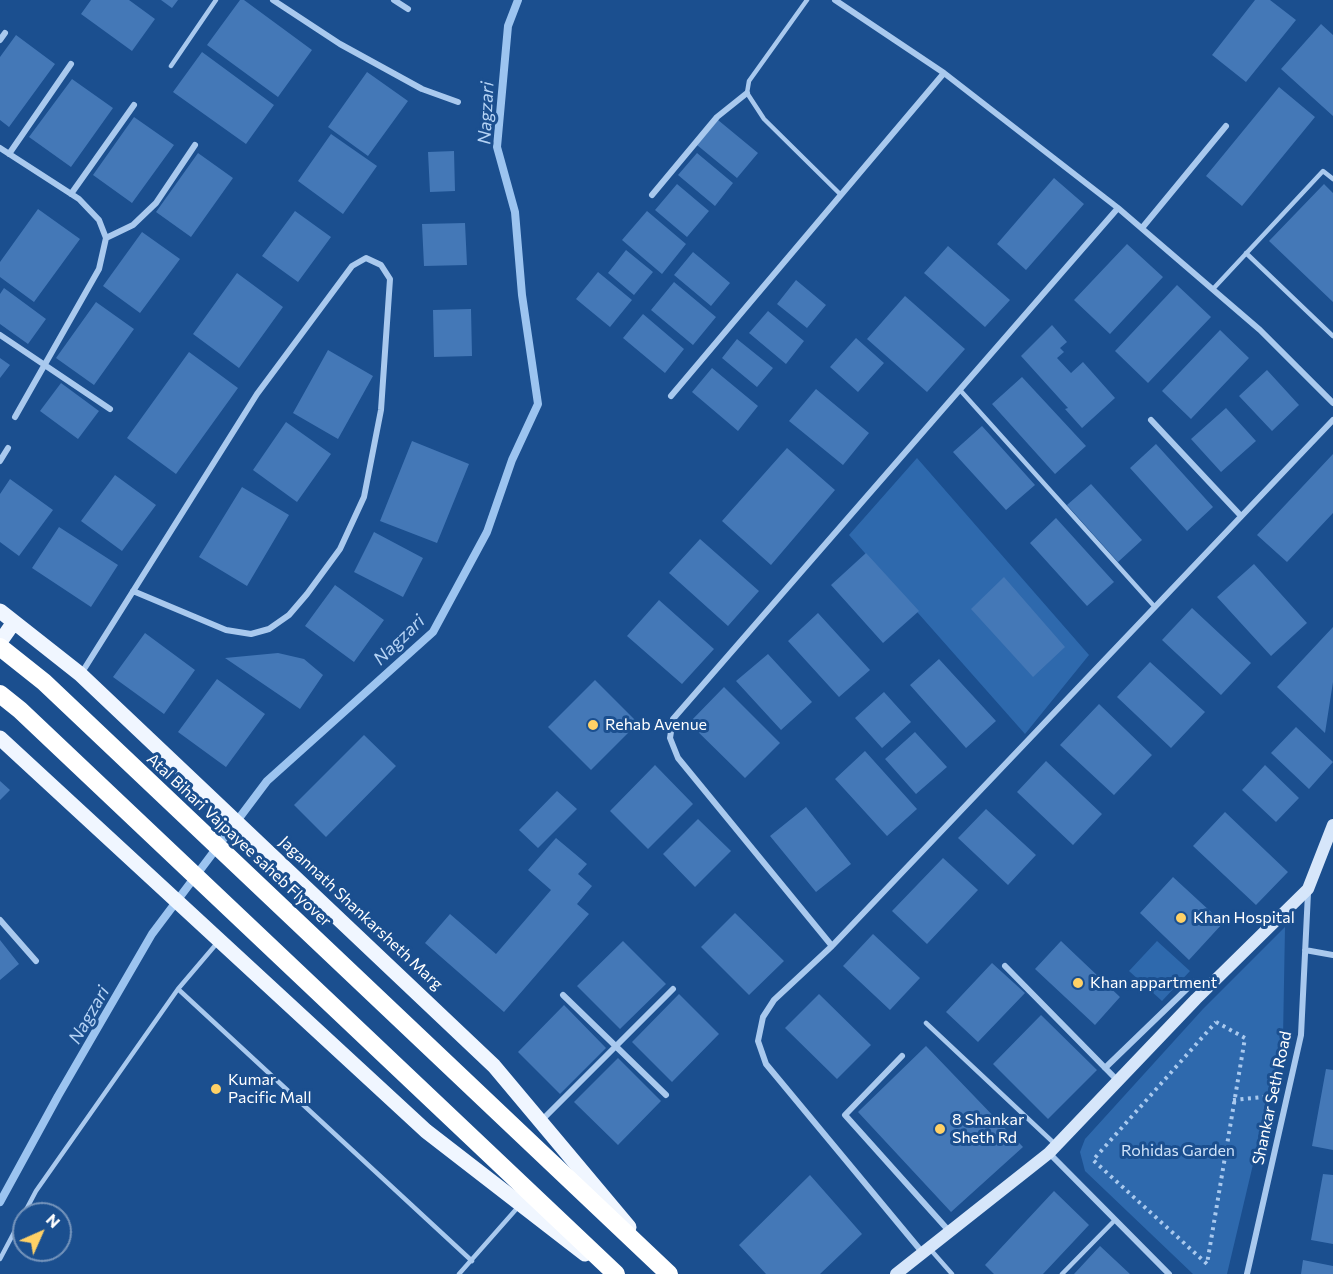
<!DOCTYPE html>
<html>
<head>
<meta charset="utf-8">
<style>
  body { margin:0 }
  #map { position:relative; width:1333px; height:1274px; overflow:hidden; background:#1b4f8f; font-family:Commissioner,sans-serif }
  canvas { display:block }
  .north { position:absolute; left:12px; top:1202px; width:60px; height:60px; box-sizing:border-box; background:#1b4f8f; border:2px solid #7695bc; border-radius:50%; rotate:45deg; font-size:16px; font-weight:700; line-height:24px; text-align:center; color:#fff }
  .north::after { content:''; display:block; margin:auto; width:21px; height:27px; background:#ffd166; clip-path:polygon(50% 0,100% 100%,50% 72%,0 100%) }
</style>
</head>
<body>
<div id="map">
<canvas width="1333" height="1274"></canvas>
<div class="north">N</div>
</div>
<script>
const c = document.querySelector('canvas').getContext('2d');
c.lineJoin = 'round';
function fill(path, color) { c.fillStyle = color; c.fill(path, 'evenodd'); }
const shape = rows => new Path2D(rows.map(r => 'M' + r).join(''));
function trace(path, color, width, dash) { c.strokeStyle = color; c.lineWidth = width; c.lineCap = dash ? 'butt' : 'round'; c.setLineDash(dash || []); c.stroke(path); }
function label(font, color, halo, rows, align = 'center') {
  c.font = font + ' Commissioner,sans-serif'; c.lineWidth = 6; c.setLineDash([]); c.textBaseline = 'middle'; c.strokeStyle = halo; c.fillStyle = color; for (const [text, x, y, turn = 0] of rows) {
    c.save(); c.translate(x, y); c.rotate((+turn || 0) * Math.PI / 180); c.textAlign = isNaN(turn) ? turn : align; if (halo) c.strokeText(text, 0, 0); c.fillText(text, 0, 0); c.restore();
  }
}
fill(shape([
  [917,458,1089,655,1025,734,849,535],
  [1285,927,1283,1038,1227,1274,1193,1274,1085,1171,1080,1152,1085,1139,1203,1009],
  [1157,941,1190,971,1162,1001,1129,971]
]), '#2e69ad');
trace(shape([
  [0,1202,58,1096,152,934,267,781,433,632,487,532,512,460,538,404,522,295,515,212,497,147,508,26,518,0]
]), '#9cc4f0', 8);
fill(shape([
  [91,0,129,0,155,19,132,51,81,14],
  [161,0,178,0,172,8],
  [240,0,244,0,312,50,278,97,207,45],
  [1255,0,1270,0,1296,20,1246,82,1212,55],
  [1321,24,1333,35,1333,116,1281,69],
  [16,35,55,64,9,127,0,120,0,57],
  [202,52,274,105,246,144,173,92],
  [367,72,408,101,368,156,328,127],
  [72,79,113,108,71,167,29,137],
  [1279,87,1315,117,1242,206,1206,176],
  [134,117,174,145,132,203,93,175],
  [718,120,758,153,737,178,697,145],
  [331,134,377,166,343,214,298,181],
  [454,151,455,191,430,192,428,152],
  [198,153,233,178,191,237,156,212],
  [697,153,733,183,715,206,678,175],
  [1054,178,1084,204,1026,270,997,244],
  [677,184,709,211,687,237,655,210],
  [1324,184,1333,193,1333,302,1269,241],
  [38,209,80,239,34,302,0,277,0,262],
  [295,211,331,237,298,282,262,256],
  [647,211,686,244,662,274,622,240],
  [465,223,467,265,424,266,422,224],
  [142,232,180,259,140,313,103,286],
  [1127,244,1163,277,1110,334,1074,300],
  [948,246,1010,300,985,327,924,273],
  [626,250,653,272,634,295,608,273],
  [693,252,730,283,711,306,674,275],
  [598,272,632,300,610,327,576,299],
  [237,273,283,307,239,368,193,334],
  [796,280,826,305,807,328,777,304],
  [674,282,716,317,693,345,651,310],
  [1177,285,1211,317,1148,383,1115,351],
  [4,288,46,319,28,344,0,324,0,294],
  [905,296,965,349,927,392,867,339],
  [96,302,134,329,94,385,56,358],
  [471,309,472,356,434,357,433,310],
  [768,311,804,341,786,364,749,333],
  [643,314,684,349,665,373,623,338],
  [1052,325,1067,342,1060,348,1064,352,1057,358,1071,373,1083,362,1115,398,1082,428,1065,409,1068,408,1021,356],
  [1220,330,1249,358,1191,419,1162,391],
  [856,338,884,363,858,392,830,367],
  [737,339,773,368,757,387,722,358],
  [328,350,373,376,338,439,293,413],
  [189,352,238,388,176,474,127,438],
  [0,358,10,365,0,378],
  [712,368,758,406,738,431,692,392],
  [1267,370,1299,405,1272,431,1239,396],
  [1022,377,1086,446,1055,474,992,404],
  [61,383,99,411,78,439,40,411],
  [816,389,869,433,843,465,789,421],
  [1226,408,1256,441,1221,472,1191,439],
  [286,422,331,454,297,502,253,470],
  [982,426,1035,485,1006,510,953,452],
  [412,441,469,464,437,543,380,521],
  [1156,444,1213,507,1187,531,1130,468],
  [787,448,835,490,771,565,722,521],
  [1333,454,1333,513,1287,562,1257,535],
  [115,475,156,505,122,551,81,521],
  [10,479,53,510,19,556,0,542,0,494],
  [1091,484,1142,540,1118,562,1067,505],
  [242,487,289,515,247,586,199,557],
  [1056,518,1114,582,1087,606,1030,543],
  [59,527,118,565,91,607,32,568],
  [374,532,423,558,403,597,354,572],
  [700,539,759,591,728,626,669,573],
  [866,553,919,611,883,643,831,585],
  [1254,564,1307,623,1271,656,1217,597],
  [1004,577,1065,647,1033,677,971,609],
  [335,585,384,620,354,662,305,626],
  [659,600,714,649,682,684,627,636],
  [1192,608,1251,663,1221,695,1162,640],
  [818,613,870,670,839,697,788,641],
  [1333,627,1333,682,1325,733,1277,687],
  [145,633,195,670,164,714,113,677],
  [278,653,304,659,323,675,300,709,225,658],
  [768,654,812,702,781,730,736,681],
  [939,659,996,721,966,748,910,685],
  [1150,662,1205,712,1171,748,1117,697],
  [217,679,265,714,226,767,178,732],
  [595,680,638,723,591,770,548,727],
  [724,687,780,743,745,778,689,723],
  [884,692,911,722,882,748,855,718],
  [1099,704,1152,755,1114,795,1060,745],
  [1296,727,1333,762,1309,789,1271,753],
  [915,732,947,767,916,794,885,759],
  [364,735,396,766,326,837,294,805],
  [865,751,917,809,887,836,835,779],
  [1046,761,1102,814,1073,845,1017,792],
  [655,765,693,804,648,849,610,811],
  [1265,765,1299,798,1276,822,1242,790],
  [0,781,10,790,0,800],
  [557,791,577,809,538,848,519,830],
  [806,807,851,864,816,892,770,836],
  [986,809,1036,855,1008,885,958,838],
  [1225,812,1288,872,1256,905,1193,846],
  [698,819,731,851,695,887,663,854],
  [556,838,587,864,578,874,592,886,577,904,589,914,504,1012,425,943,450,914,496,954,551,890,528,870],
  [943,858,978,890,927,944,892,911],
  [1173,877,1223,923,1189,960,1140,913],
  [735,913,784,961,749,995,701,947],
  [873,934,920,978,890,1010,843,966],
  [0,940,19,964,0,980],
  [623,941,666,984,620,1029,577,986],
  [1061,941,1120,997,1095,1025,1035,969],
  [992,963,1025,993,978,1042,946,1012],
  [679,994,719,1034,672,1082,632,1042],
  [819,994,871,1045,837,1079,785,1028],
  [564,1005,606,1048,560,1094,518,1052],
  [1041,1015,1097,1070,1048,1119,993,1064],
  [926,1046,1023,1147,951,1212,858,1112],
  [618,1058,661,1101,618,1145,574,1102],
  [1326,1069,1333,1070,1333,1150,1312,1146],
  [1323,1174,1333,1175,1333,1244,1311,1240],
  [810,1175,862,1234,820,1274,766,1274,739,1245],
  [1054,1191,1089,1225,1043,1274,994,1274,985,1265],
  [1100,1246,1130,1274,1074,1274],
  [1303,1260,1333,1266,1333,1274,1301,1274]
]), '#4478b7');
trace(shape([
  [1216,1022,1245,1038,1207,1264,1093,1160,1216,1022],
  [1233,1100,1272,1096]
]), '#a9c9ee', 4, [3, 4.5]);
trace(shape([
  [807,0,749,81,747,93,764,119,840,194],
  [171,66,216,0],
  [1246,253,1333,336],
  [1213,289,1323,171,1333,179],
  [960,390,1154,606],
  [178,989,472,1261],
  [926,1023,1056,1145],
  [930,1249,952,1274],
  [0,1259,36,1191,178,989,218,942],
  [459,1274,519,1206],
  [1062,1274,1115,1220]
]), '#a9c9ee', 4.5);
trace(shape([
  [273,0,340,44,422,89,458,102],
  [394,0,408,9],
  [835,0,944,73,1118,208,1260,330,1333,403],
  [0,40,5,33],
  [0,148,79,199,99,220,106,238,99,269,15,417],
  [9,154,71,64],
  [71,194,134,105],
  [652,195,717,117,747,93],
  [1142,228,1226,126],
  [106,238,133,225,156,203,195,145],
  [0,335,110,409],
  [671,396,944,73],
  [1151,420,1241,516],
  [0,461,8,448],
  [81,674,257,394,352,266,366,258,381,265,390,279,381,410,364,497,340,549,307,594,289,615,269,629,251,634,226,630,133,591],
  [0,920,36,961],
  [832,946,678,758,670,738,673,719,1118,208],
  [1305,950,1333,955],
  [1005,966,1118,1081],
  [563,995,666,1095],
  [902,1056,845,1115,949,1231],
  [1105,1068,1194,982],
  [541,1121,673,989],
  [1049,1153,1169,1274],
  [922,1252,766,1064,758,1041,763,1017,774,1000,832,946,1333,420],
  [1247,1274,1301,1035,1308,893]
]), '#a9c9ee', 6);
trace(shape([
  [896,1274,1049,1153,1196,999,1308,889,1333,825]
]), '#d6e6fa', 12);
trace(shape([
  [0,611,80,674,494,1066,629,1227],
  [0,642,14,622],
  [0,738,426,1131,585,1254]
]), '#f0f6ff', 15);
trace(shape([
  [0,647,44,682,669,1274],
  [0,694,20,710,616,1274]
]), '#fff', 18);
for (const [x, y, r, color] of [
  [593,725,6,"#ffd166"],
  [1181,918,6,"#ffd166"],
  [1078,983,6,"#ffd166"],
  [216,1089,6,"#ffd166"],
  [940,1129,6,"#ffd166"]
]) { const dot = new Path2D(); dot.arc(x, y, r, 0, 2 * Math.PI); c.fillStyle = color; c.fill(dot); trace(dot, '#1b4f8f', 2); }
label('16px', '#fff', '#1b4f8f', [
  ["Rehab Avenue",605,725],
  ["Khan Hospital",1193,918],
  ["Khan appartment",1090,983],
  ["Kumar",228,1080],
  ["Pacific Mall",228,1098],
  ["8 Shankar",952,1120],
  ["Sheth Rd",952,1138]
], 'left');
label('16px', '#fff', '#1b4f8f', [
  ["Atal Bihari Vajpayee saheb Flyover",239,840,43],
  ["Jagannath Shankarsheth Marg",361,913,43],
  ["Shankar Seth Road",1272,1098,-78]
]);
label('16px', '#cfe3fa', '#1b4f8f', [
  ["Rohidas Garden",1178,1151]
]);
label('italic 18px', '#b5d3f5', '#1b4f8f', [
  ["Nagzari",486,113,-87],
  ["Nagzari",399,640,-44],
  ["Nagzari",89,1015,-60]
]);
</script>
</body>
</html>
